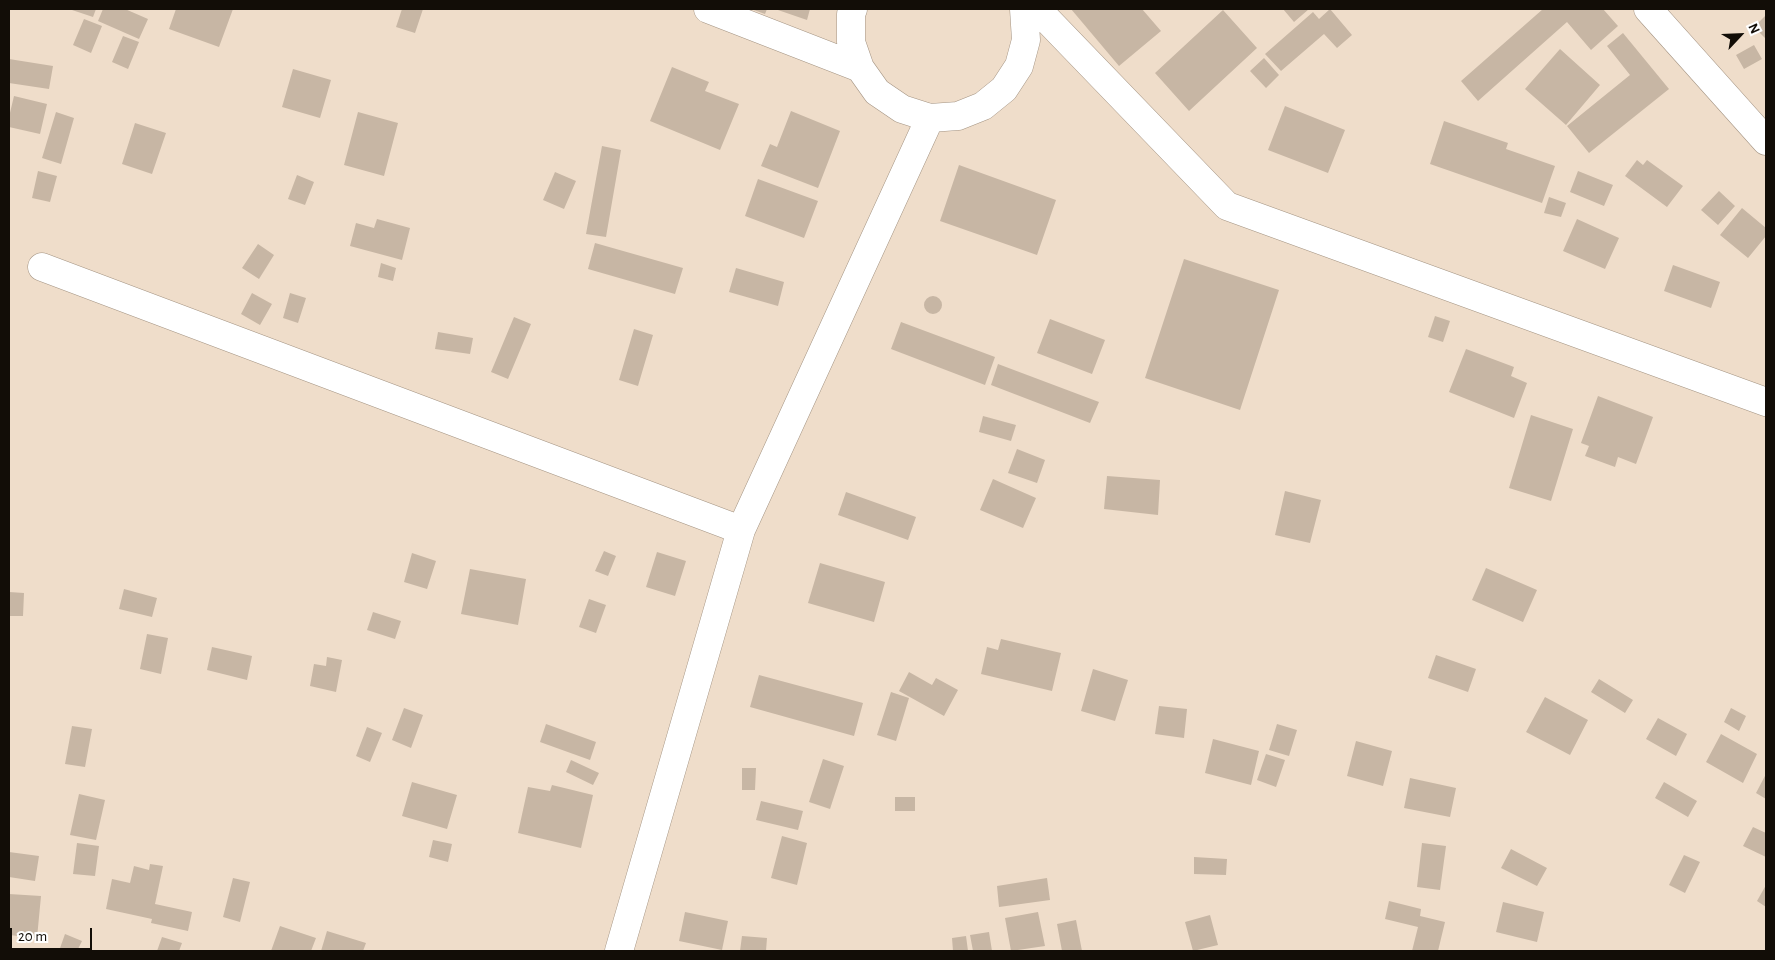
<!DOCTYPE html>
<html>
<head>
<meta charset="utf-8">
<style>
  body { margin:0 }
  #map { position:relative; width:1775px; height:960px; overflow:hidden; background:#efddca; font-family:"Alegreya Sans",sans-serif }
  canvas { display:block }
  .frame { position:absolute; inset:0; border:10px solid #120d07; pointer-events:none }
  .north { position:absolute; left:1715px; top:10px; width:50px; height:50px; -webkit-text-stroke:4px #fff; paint-order:stroke; rotate:65deg; font-size:14px; font-weight:700; line-height:20px; text-align:center; color:#120d07 }
  .north::after { content:''; display:block; margin:auto; width:18px; height:22px; background:#120d07; clip-path:polygon(50% 0,100% 100%,50% 72%,0 100%) }
  .scale { position:absolute; left:10px; top:928px; width:82px; height:22px; box-sizing:border-box; border:2px solid #120d07; border-top:0; padding-left:6px; font-size:15px; line-height:18px; white-space:nowrap; color:#120d07; -webkit-text-stroke:4px #fff; paint-order:stroke }
</style>
</head>
<body>
<div id="map">
<canvas width="1775" height="960"></canvas>
<div class="frame"></div>
<div class="north">N</div>
<div class="scale">20 m</div>
</div>
<script>
const c = document.querySelector('canvas').getContext('2d');
c.lineJoin = 'round';
function fill(path, color) { c.fillStyle = color; c.fill(path, 'evenodd'); }
const shape = rows => new Path2D(rows.map(r => 'M' + r).join(''));
function trace(path, color, width, dash) { c.strokeStyle = color; c.lineWidth = width; c.lineCap = dash ? 'butt' : 'round'; c.setLineDash(dash || []); c.stroke(path); }
fill(shape([
  [69,9,96,9,93,17],
  [103,9,125,9,148,19,139,39,98,21],
  [176,9,233,9,219,47,169,29],
  [402,9,423,9,415,33,396,27],
  [751,9,767,9,765,14],
  [775,9,810,9,807,20],
  [1071,9,1142,9,1161,31,1119,66],
  [1283,9,1309,9,1294,22],
  [1330,9,1352,35,1337,48,1324,34,1281,71,1265,54,1313,12,1319,19],
  [1543,9,1603,9,1618,26,1591,50,1567,22,1478,101,1461,81],
  [1223,10,1257,48,1189,111,1155,73],
  [1766,15,1766,39,1754,27],
  [84,19,102,26,91,53,73,45],
  [1623,33,1669,89,1589,153,1567,126,1630,75,1607,46],
  [123,36,139,42,128,69,112,62],
  [1754,45,1762,59,1744,69,1736,55],
  [1560,49,1600,85,1566,125,1525,89],
  [1264,58,1279,75,1266,88,1250,71],
  [9,59,53,66,49,89,9,83],
  [672,67,709,82,705,91,739,104,720,150,650,121],
  [293,69,331,80,320,118,282,107],
  [14,96,47,104,40,134,9,127,9,117],
  [1285,106,1345,130,1328,173,1268,150],
  [791,111,840,131,818,188,761,166,770,144,777,147],
  [56,112,74,118,61,164,42,158],
  [358,112,398,123,384,176,344,165],
  [1444,121,1508,143,1506,149,1555,166,1542,203,1430,164],
  [135,123,166,133,152,174,122,164],
  [602,146,621,150,606,237,586,234],
  [1637,160,1643,165,1647,160,1683,186,1667,207,1625,176],
  [959,165,1056,200,1037,255,940,221],
  [38,171,57,176,50,202,32,198],
  [1578,171,1613,185,1604,206,1570,192],
  [555,172,576,181,564,209,543,200],
  [297,175,314,182,305,205,288,199],
  [758,179,818,201,804,238,745,216],
  [1719,191,1735,206,1718,225,1701,210],
  [1549,197,1566,203,1561,217,1544,213],
  [1742,208,1766,228,1766,236,1748,258,1720,235],
  [377,219,410,228,402,260,350,246,356,223,374,228],
  [1577,219,1619,238,1605,269,1563,251],
  [595,243,683,268,675,294,588,269],
  [258,244,274,255,259,279,242,268],
  [1184,259,1279,290,1240,410,1145,378],
  [381,263,396,268,393,281,378,277],
  [1673,265,1720,282,1711,308,1664,291],
  [736,268,784,282,778,306,729,292],
  [252,293,272,304,260,325,241,314],
  [290,293,306,298,298,323,283,318],
  '924 305a9 9 0 1 1 18 0a9 9 0 1 1-18 0Z',
  [1435,316,1450,321,1443,342,1428,337],
  [514,317,531,324,508,379,491,372],
  [1050,319,1105,340,1092,374,1037,353],
  [901,322,995,357,985,385,891,349],
  [634,329,653,335,638,386,619,380],
  [438,332,473,338,470,354,435,349],
  [1466,349,1514,367,1511,376,1527,383,1514,418,1449,392],
  [998,364,1099,402,1090,423,991,385],
  [1598,396,1653,417,1636,464,1618,457,1615,467,1585,456,1589,446,1581,443],
  [1531,415,1573,429,1551,501,1509,488],
  [983,416,1016,425,1011,441,979,432],
  [1017,449,1045,460,1037,483,1008,473],
  [1107,476,1160,480,1158,515,1104,509],
  [993,479,1036,498,1023,528,980,510],
  [1285,491,1321,500,1310,543,1275,535],
  [846,492,916,517,908,540,838,515],
  [604,551,616,556,608,576,595,571],
  [657,552,686,561,675,596,646,587],
  [412,553,436,561,427,589,404,582],
  [820,563,885,582,874,622,808,603],
  [1486,568,1537,590,1523,622,1472,600],
  [470,569,526,579,518,625,461,614],
  [124,589,157,598,152,617,119,609],
  [9,592,24,593,23,616,9,616],
  [589,599,606,605,596,633,579,627],
  [373,612,401,621,395,639,367,630],
  [147,634,168,638,161,674,140,669],
  [1001,639,1061,653,1052,691,981,674,987,647,998,650],
  [212,647,252,656,247,680,207,670],
  [1436,655,1476,669,1468,692,1428,678],
  [327,657,342,660,336,692,310,686,314,664,326,666],
  [1093,669,1128,680,1115,721,1081,711],
  [909,672,932,685,936,678,958,690,944,716,899,691],
  [759,675,863,703,854,736,750,707],
  [1599,679,1633,700,1625,713,1591,692],
  [891,692,909,698,896,741,877,735],
  [1545,697,1588,720,1570,755,1526,732],
  [1159,706,1187,709,1184,738,1155,734],
  [404,708,423,715,411,748,392,740],
  [1731,708,1746,716,1739,731,1724,722],
  [1658,718,1687,734,1676,756,1646,739],
  [546,724,596,742,590,760,540,742],
  [1277,724,1297,730,1289,756,1269,750],
  [72,726,92,729,85,767,65,764],
  [367,727,382,733,370,762,356,756],
  [1721,734,1757,754,1743,783,1706,762],
  [1213,739,1259,751,1251,785,1205,773],
  [1356,741,1392,751,1383,786,1347,776],
  [1266,754,1285,760,1276,787,1257,780],
  [823,759,844,766,830,809,809,802],
  [571,760,599,773,593,785,566,772],
  [742,768,756,768,755,790,742,790],
  [1766,774,1766,799,1756,793],
  [1410,778,1456,788,1450,817,1404,808],
  [412,782,457,795,447,829,402,816],
  [1664,782,1697,801,1688,817,1655,798],
  [552,785,593,795,581,848,518,833,528,787,550,791],
  [79,794,105,800,96,840,70,835],
  [895,797,915,797,915,811,895,811],
  [761,801,803,811,798,830,756,820],
  [1753,827,1766,833,1766,857,1743,846],
  [782,836,807,843,797,885,771,878],
  [433,840,452,844,448,862,429,857],
  [77,843,99,846,95,876,73,874],
  [1422,843,1446,846,1440,890,1417,887],
  [1511,849,1547,868,1537,886,1501,868],
  [9,852,39,856,35,881,9,877],
  [1684,855,1700,862,1685,893,1669,885],
  [1194,857,1227,859,1226,875,1194,874],
  [150,864,163,866,155,904,192,912,188,931,151,923,152,919,106,909,112,879,130,883,134,866,149,870],
  [233,878,250,882,240,922,223,917],
  [1047,878,1050,900,999,907,997,886],
  [1766,885,1766,907,1757,901],
  [9,894,41,896,37,938,9,935],
  [1389,901,1421,909,1420,916,1445,922,1438,951,1412,951,1418,927,1385,919],
  [1503,902,1544,912,1537,942,1496,932],
  [685,912,728,921,722,950,679,941],
  [1038,912,1045,946,1011,951,1005,918],
  [1210,915,1218,945,1193,951,1185,922],
  [1076,920,1082,951,1062,951,1057,924],
  [280,926,316,938,311,951,271,951],
  [327,931,366,943,363,951,321,951],
  [989,932,992,951,973,951,970,935],
  [65,934,82,941,77,951,59,951],
  [742,936,767,938,766,951,740,951],
  [966,936,968,951,953,951,952,938],
  [162,937,182,943,179,951,157,951]
]), '#c7b6a4');
const minor = shape([
  [708,9,860,68],
  [853,9,851,14,851,42,860,68,877,92,902,109,930,118,958,116,983,106,1004,89,1019,66,1026,40,1024,9],
  [1037,9,1227,206,1766,402],
  [1648,9,1766,141],
  [42,267,741,530],
  [619,951,741,530,930,118]
]);
trace(minor, '#a49483', 29);
trace(minor, '#fff', 28);
</script>
</body>
</html>
